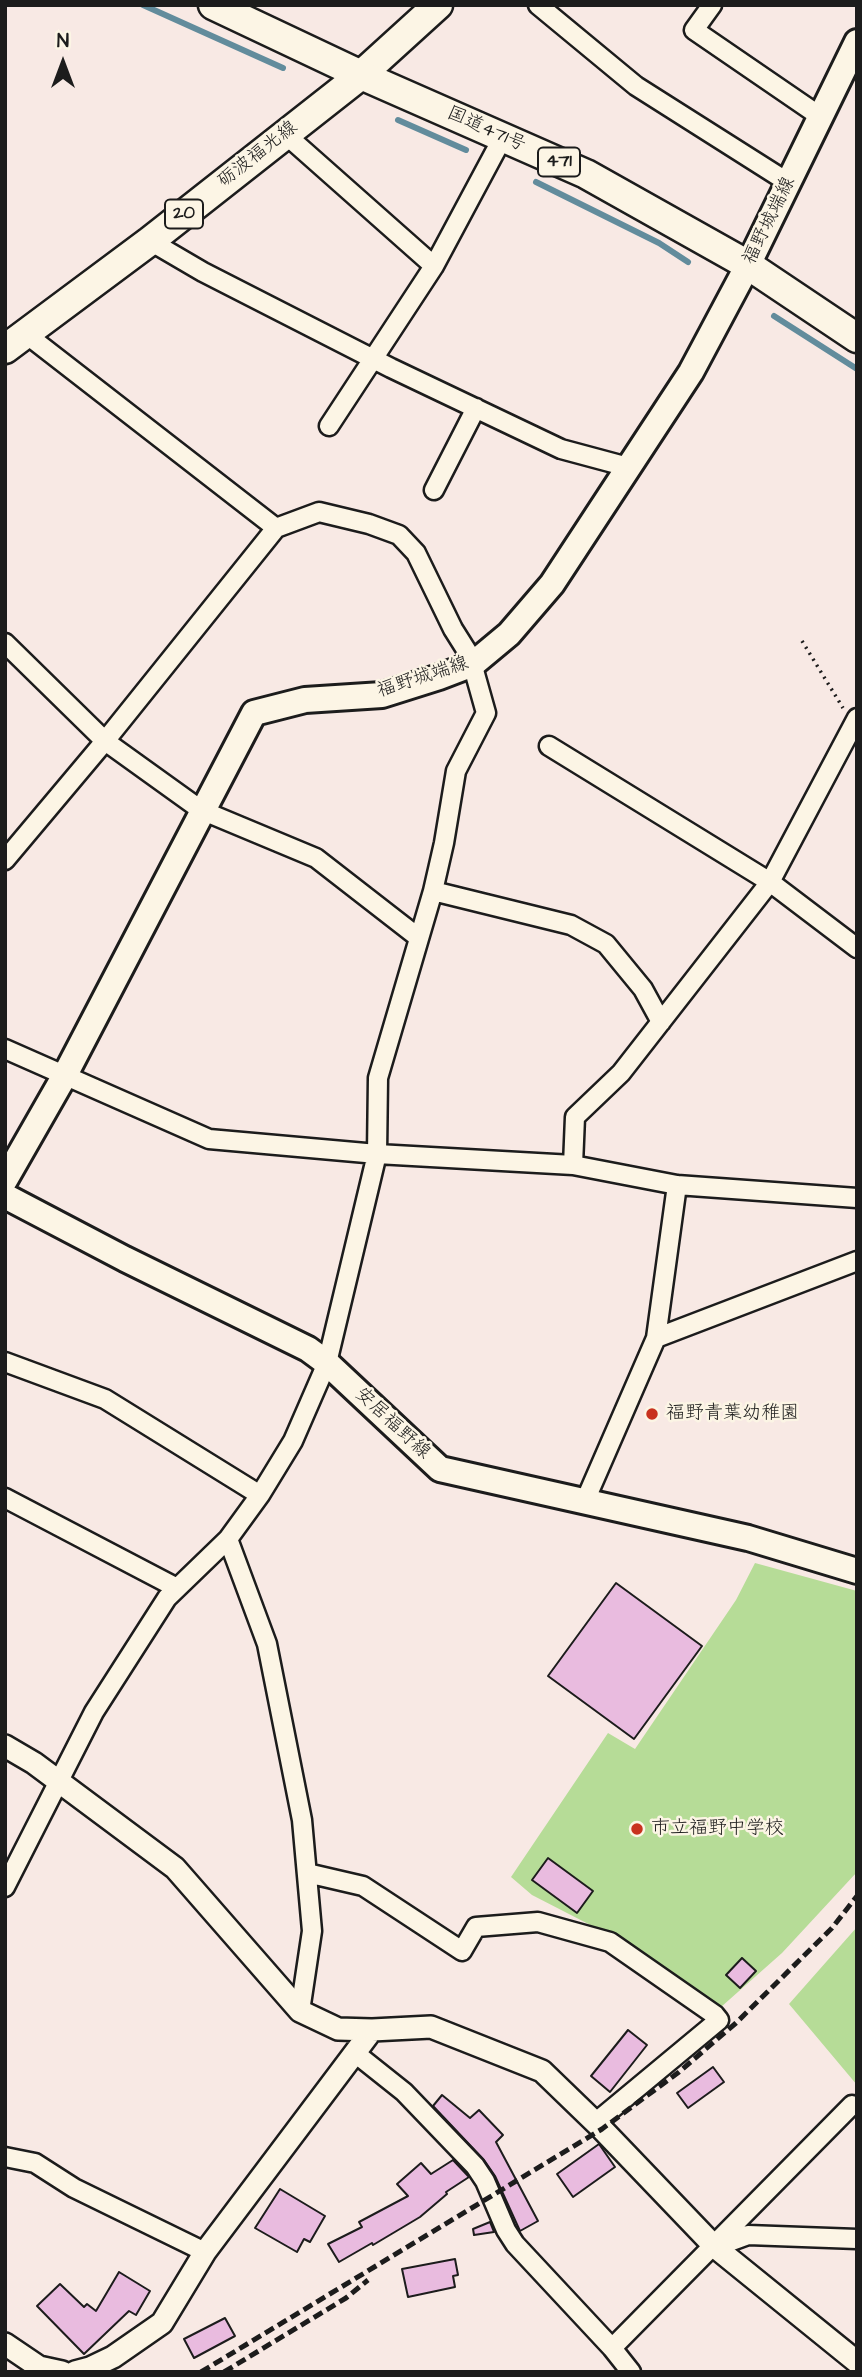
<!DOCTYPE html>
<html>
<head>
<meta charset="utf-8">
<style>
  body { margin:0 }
  #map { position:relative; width:862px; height:2377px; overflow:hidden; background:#f8e9e4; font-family:"Architects Daughter",sans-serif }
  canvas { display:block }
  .frame { position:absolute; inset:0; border:7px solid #1c1c1c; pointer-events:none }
  .north { position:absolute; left:28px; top:28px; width:70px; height:70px; -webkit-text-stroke:5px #fcf5e5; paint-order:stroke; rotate:0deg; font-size:19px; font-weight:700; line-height:28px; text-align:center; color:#1c1c1c }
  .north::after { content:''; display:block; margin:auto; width:24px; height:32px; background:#1c1c1c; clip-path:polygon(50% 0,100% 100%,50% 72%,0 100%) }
</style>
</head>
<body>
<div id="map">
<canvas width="862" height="2377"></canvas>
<div class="frame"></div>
<div class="north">N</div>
</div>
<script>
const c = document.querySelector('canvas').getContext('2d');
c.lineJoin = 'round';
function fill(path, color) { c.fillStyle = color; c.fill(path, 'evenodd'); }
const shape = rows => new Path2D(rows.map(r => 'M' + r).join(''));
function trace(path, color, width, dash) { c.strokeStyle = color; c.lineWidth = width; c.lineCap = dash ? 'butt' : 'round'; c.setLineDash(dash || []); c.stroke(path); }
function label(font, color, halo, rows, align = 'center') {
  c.font = font + ' "Architects Daughter","Klee One",sans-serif'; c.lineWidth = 5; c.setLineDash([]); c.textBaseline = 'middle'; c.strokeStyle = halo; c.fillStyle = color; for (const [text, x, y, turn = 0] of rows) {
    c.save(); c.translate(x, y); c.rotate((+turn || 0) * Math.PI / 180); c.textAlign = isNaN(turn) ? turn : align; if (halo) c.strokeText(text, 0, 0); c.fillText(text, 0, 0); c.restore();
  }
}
fill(shape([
  [755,1563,857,1591,857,1872,782,1953,721,2007,602,1931,532,1895,511,1877,608,1733,635,1749,736,1600],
  [857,1927,857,2085,789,2004]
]), '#b6dc97');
trace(shape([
  [143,5,283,68],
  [398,120,466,150],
  [536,182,659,243,688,262],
  [774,316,857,369]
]), '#628c9c', 6);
const building = shape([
  [616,1583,702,1646,634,1739,548,1676,616,1583],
  [548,1858,593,1891,577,1913,532,1880,548,1858],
  [742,1958,756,1971,740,1988,726,1975,742,1958],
  [628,2030,647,2045,610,2092,591,2076,628,2030],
  [713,2067,724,2082,688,2108,677,2093,713,2067],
  [442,2095,470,2118,479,2110,503,2135,496,2142,538,2221,520,2231,495,2176,484,2160,433,2106,442,2095],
  [599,2144,615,2167,573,2197,557,2174,599,2144],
  [453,2160,469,2177,446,2192,447,2194,420,2217,373,2245,372,2243,339,2262,328,2244,362,2227,359,2222,408,2196,397,2184,421,2163,431,2174,453,2160],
  [280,2189,325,2216,310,2242,304,2239,297,2252,255,2228,280,2189],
  [490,2222,494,2232,474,2235,473,2229,490,2222],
  [455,2259,458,2275,453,2276,455,2287,408,2297,402,2269,455,2259],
  [119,2272,150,2291,136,2315,129,2311,84,2354,37,2306,60,2284,84,2307,87,2304,96,2311,119,2272],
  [225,2318,235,2336,194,2358,184,2339,225,2318]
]);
fill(building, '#e9bbdf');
trace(building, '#1c1c1c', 2);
const minor = shape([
  [538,5,636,86,789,183],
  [712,5,694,30,821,117],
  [285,134,434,266,503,137],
  [150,241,203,272,391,368,561,449,628,467],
  [26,334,276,528],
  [329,426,434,266],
  [434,490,476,408],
  [5,643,105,741,201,810,316,858,419,938],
  [549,746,770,882,857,948],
  [5,860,105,741,276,528,319,512,369,524,399,535,416,553,453,629,470,656,486,713,456,771,444,843,433,891,378,1078,377,1154,327,1363,293,1441,260,1495,228,1539,167,1598,94,1712,5,1887],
  [433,891,571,925,606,944,643,989,661,1022],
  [5,1049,209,1139,377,1154,573,1165,677,1185,857,1198],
  [573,1165,575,1117,621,1073,770,882,857,718],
  [656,1338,857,1261],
  [5,1362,105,1399,260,1495],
  [5,1498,177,1588],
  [585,1501,656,1338,677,1185],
  [228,1539,267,1644,302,1820,312,1931,300,2011],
  [307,1873,363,1886,462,1951,476,1927,538,1922,610,1942,715,2015,719,2020,595,2123],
  [355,2053,404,2092,475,2166,485,2181,506,2230,515,2244,612,2348,631,2372],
  [5,2157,35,2163,74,2188,205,2252],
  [718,2246,748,2235,857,2239],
  [612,2348,852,2105]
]);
const tertiary = shape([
  [5,1746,34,1763,175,1868,300,2011,338,2029,372,2030,431,2027,542,2071,602,2129,715,2247,857,2362],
  [5,2344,39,2367,62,2372],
  [75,2372,90,2368,113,2357,162,2323,205,2252,372,2030]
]);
const secondary = shape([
  [5,1180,65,1075,254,713,305,700,382,695,439,677,473,664,509,634,552,584,691,372,748,265,857,42],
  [5,1196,125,1259,308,1349,327,1363,440,1469,748,1538,857,1571]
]);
const primary = shape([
  [5,349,150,241,361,75,438,5]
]);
const trunk = shape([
  [213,5,361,75,586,174,748,265,857,338]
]);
trace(minor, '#1c1c1c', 23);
trace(tertiary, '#1c1c1c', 26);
trace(secondary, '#1c1c1c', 30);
trace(primary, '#1c1c1c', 33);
trace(trunk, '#1c1c1c', 33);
trace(shape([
  [802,641,843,708]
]), '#1c1c1c', 3.5, [2, 5]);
trace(minor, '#fcf5e5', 18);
trace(tertiary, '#fcf5e5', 21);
trace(secondary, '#fcf5e5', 24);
trace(primary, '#fcf5e5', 28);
trace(trunk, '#fcf5e5', 28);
trace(shape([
  [201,2372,602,2129,679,2072,736,2023,832,1928,857,1896],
  [224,2372,346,2298,368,2280]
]), '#1c1c1c', 5, [10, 5]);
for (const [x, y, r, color] of [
  [652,1414,7,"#c8321e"],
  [637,1829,7,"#c8321e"]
]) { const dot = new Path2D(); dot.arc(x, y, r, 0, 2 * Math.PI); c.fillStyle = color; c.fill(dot); trace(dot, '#fcf5e5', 2.5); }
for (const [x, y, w] of [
  [559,162,42],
  [184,214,38]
]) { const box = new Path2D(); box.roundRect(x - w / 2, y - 14.5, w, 29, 5); c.fillStyle = '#fcf5e5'; c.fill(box); trace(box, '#1c1c1c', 2); }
label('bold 18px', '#1c1c1c', null, [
  ["471",559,162],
  ["20",184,214]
]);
label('19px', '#1c1c1c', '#fcf5e5', [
  ["国道471号",486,130,24],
  ["砺波福光線",258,155,-38],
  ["福野城端線",770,221,-64],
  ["福野城端線",423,678,-18],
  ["安居福野線",392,1424,43]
]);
label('19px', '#1c1c1c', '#fcf5e5', [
  ["福野青葉幼稚園",666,1414],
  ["市立福野中学校",651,1829]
], 'left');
</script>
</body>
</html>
